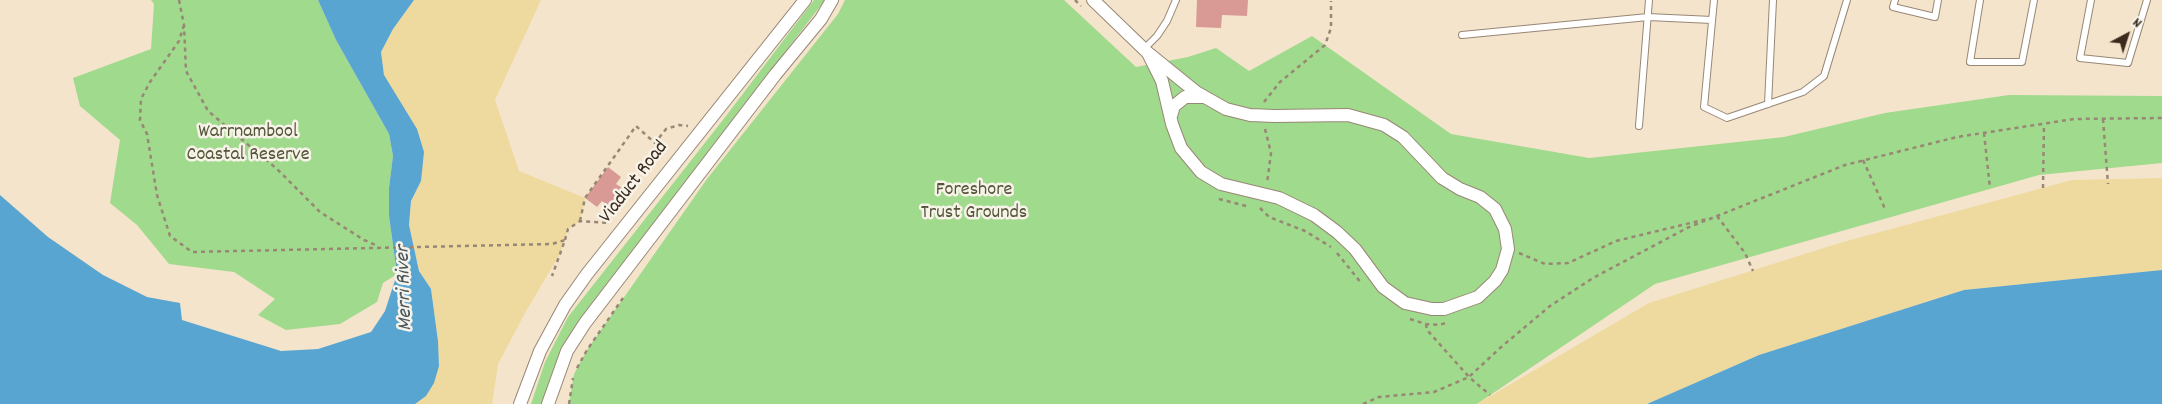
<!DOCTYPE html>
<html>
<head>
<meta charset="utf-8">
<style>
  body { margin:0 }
  #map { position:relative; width:2162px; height:404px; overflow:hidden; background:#f4e4cc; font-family:Dekko,sans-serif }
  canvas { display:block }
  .north { position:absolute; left:2102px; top:10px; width:50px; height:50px; -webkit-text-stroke:4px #f7f3e8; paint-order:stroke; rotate:40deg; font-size:14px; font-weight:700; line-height:20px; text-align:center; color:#3b2a1e }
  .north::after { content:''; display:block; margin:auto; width:18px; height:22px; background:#3b2a1e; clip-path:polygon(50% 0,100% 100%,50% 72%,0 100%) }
</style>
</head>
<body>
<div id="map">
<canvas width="2162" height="404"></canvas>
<div class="north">N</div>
</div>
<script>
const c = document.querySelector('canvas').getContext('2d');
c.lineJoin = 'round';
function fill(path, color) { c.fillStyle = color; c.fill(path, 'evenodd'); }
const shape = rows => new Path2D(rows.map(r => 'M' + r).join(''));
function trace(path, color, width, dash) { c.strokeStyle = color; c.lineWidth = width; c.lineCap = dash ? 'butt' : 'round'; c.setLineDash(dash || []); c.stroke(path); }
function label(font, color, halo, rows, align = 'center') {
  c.font = font + ' Dekko,sans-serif'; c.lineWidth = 5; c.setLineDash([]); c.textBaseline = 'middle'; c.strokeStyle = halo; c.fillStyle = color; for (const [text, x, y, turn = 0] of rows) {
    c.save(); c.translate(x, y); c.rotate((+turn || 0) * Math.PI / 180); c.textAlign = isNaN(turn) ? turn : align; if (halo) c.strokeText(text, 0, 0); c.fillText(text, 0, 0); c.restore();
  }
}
fill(shape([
  [151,0,318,0,336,40,389,134,393,156,389,188,389,216,397,274,383,283,377,302,340,324,286,330,258,315,275,299,234,272,169,264,137,225,110,203,120,140,80,106,73,78,151,49,154,4],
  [814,0,825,0,586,312,564,344,543,404,531,404,545,362,568,317,726,116],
  [845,0,1064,0,1136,67,1188,57,1216,48,1249,71,1312,36,1451,134,1589,158,1784,137,1885,113,2009,95,2162,96,2162,163,2039,175,1655,284,1477,404,569,404,574,374,587,350,707,179,838,14]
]), '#a0da8d');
fill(shape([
  [414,0,541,0,495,100,519,171,585,198,580,221,568,229,561,252,525,313,498,364,492,404,415,404,426,396,439,366,438,341,431,289,419,271,409,225,411,201,421,181,384,75,381,52,393,29],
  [2162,178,2162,270,1964,290,1759,355,1647,404,1477,404,1649,303,1843,242,2072,180]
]), '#eeda9e');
fill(shape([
  [318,0,414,0,393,29,381,52,384,75,417,129,424,152,421,181,411,201,409,225,419,271,431,289,438,341,439,366,434,383,426,396,415,404,0,404,0,195,48,237,103,275,147,297,180,303,182,320,281,351,318,349,371,332,385,311,397,274,389,216,389,188,393,156,389,134,336,40],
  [2162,270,2162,404,1647,404,1759,355,1964,290]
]), '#59a5d1');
fill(shape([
  [1197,0,1248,0,1247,16,1222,15,1221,28,1196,27],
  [608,167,621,177,616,184,627,191,613,209,602,201,597,207,585,198]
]), '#d99a96');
const service = shape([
  [1714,0,1704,107,1727,118,1803,92,1824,76,1847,0],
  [1895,0,1893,7,1935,17,1938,0],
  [1980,0,1970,62,2022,62,2034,0],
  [2091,0,2080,58,2128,63,2147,0],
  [1462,35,1648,17,1712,20],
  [1144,49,1157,36,1167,21,1176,0],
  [1768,104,1773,0],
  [1639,126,1649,0]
]);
const minor = shape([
  [1093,0,1148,53,1196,92,1226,109,1250,115,1275,116,1348,115,1384,125,1403,137,1442,178,1460,189,1480,197,1495,209,1505,229,1508,249,1502,270,1495,281,1478,297,1444,309,1432,309,1405,303,1383,287,1355,249,1337,232,1314,215,1279,198,1221,184,1201,172,1181,148,1172,124,1162,81,1148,53],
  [1171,116,1174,106,1185,97,1202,97],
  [520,404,540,351,565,305,587,274,805,0],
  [548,404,567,351,585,323,775,75,821,19,832,0]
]);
trace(service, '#988775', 8);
trace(minor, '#988775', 14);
trace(shape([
  [179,0,184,25,186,71,208,111,277,169,320,212,364,240,378,246],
  [1075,0,1081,6],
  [184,25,179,41,150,82,141,99,140,120,147,134,157,195,170,236,192,252,552,244,565,240,552,276],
  [1264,102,1280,82,1325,45,1331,28,1331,1],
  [2103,119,2108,184],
  [1265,129,1271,153,1267,183],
  [1984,133,1990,188],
  [1863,160,1886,211],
  [2043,188,2044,124],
  [1219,199,1250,207],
  [1260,208,1269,217,1305,231,1331,247],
  [1717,216,1745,253,1753,271],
  [580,221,585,198,636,126,655,143,666,129,679,125,688,126],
  [565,240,568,229,580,221,609,223],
  [1337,253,1362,284],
  [1519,253,1545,264,1568,263,1616,241,1707,219],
  [1410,319,1426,324,1439,325,1446,323],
  [1426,324,1427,330,1469,377,1490,395],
  [577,368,587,350,623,298],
  [569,404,573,378],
  [1363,404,1379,397,1434,392,1469,377,1500,348,1550,306,1593,278,1687,228,1845,165,1957,137,2074,119,2162,118]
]), '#988775', 2.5, [4, 4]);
trace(service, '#fff', 6);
trace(minor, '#fff', 12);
label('20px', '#54563a', '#f7f3e8', [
  ["Warrnambool",248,133],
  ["Coastal Reserve",248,156],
  ["Foreshore",974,191],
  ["Trust Grounds",974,214]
]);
label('20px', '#3b2a1e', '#f7f3e8', [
  ["Viaduct Road",635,183,-52]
]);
label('italic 21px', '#46555d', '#f7f3e8', [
  ["Merri River",406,288,-92]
]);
</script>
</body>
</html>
